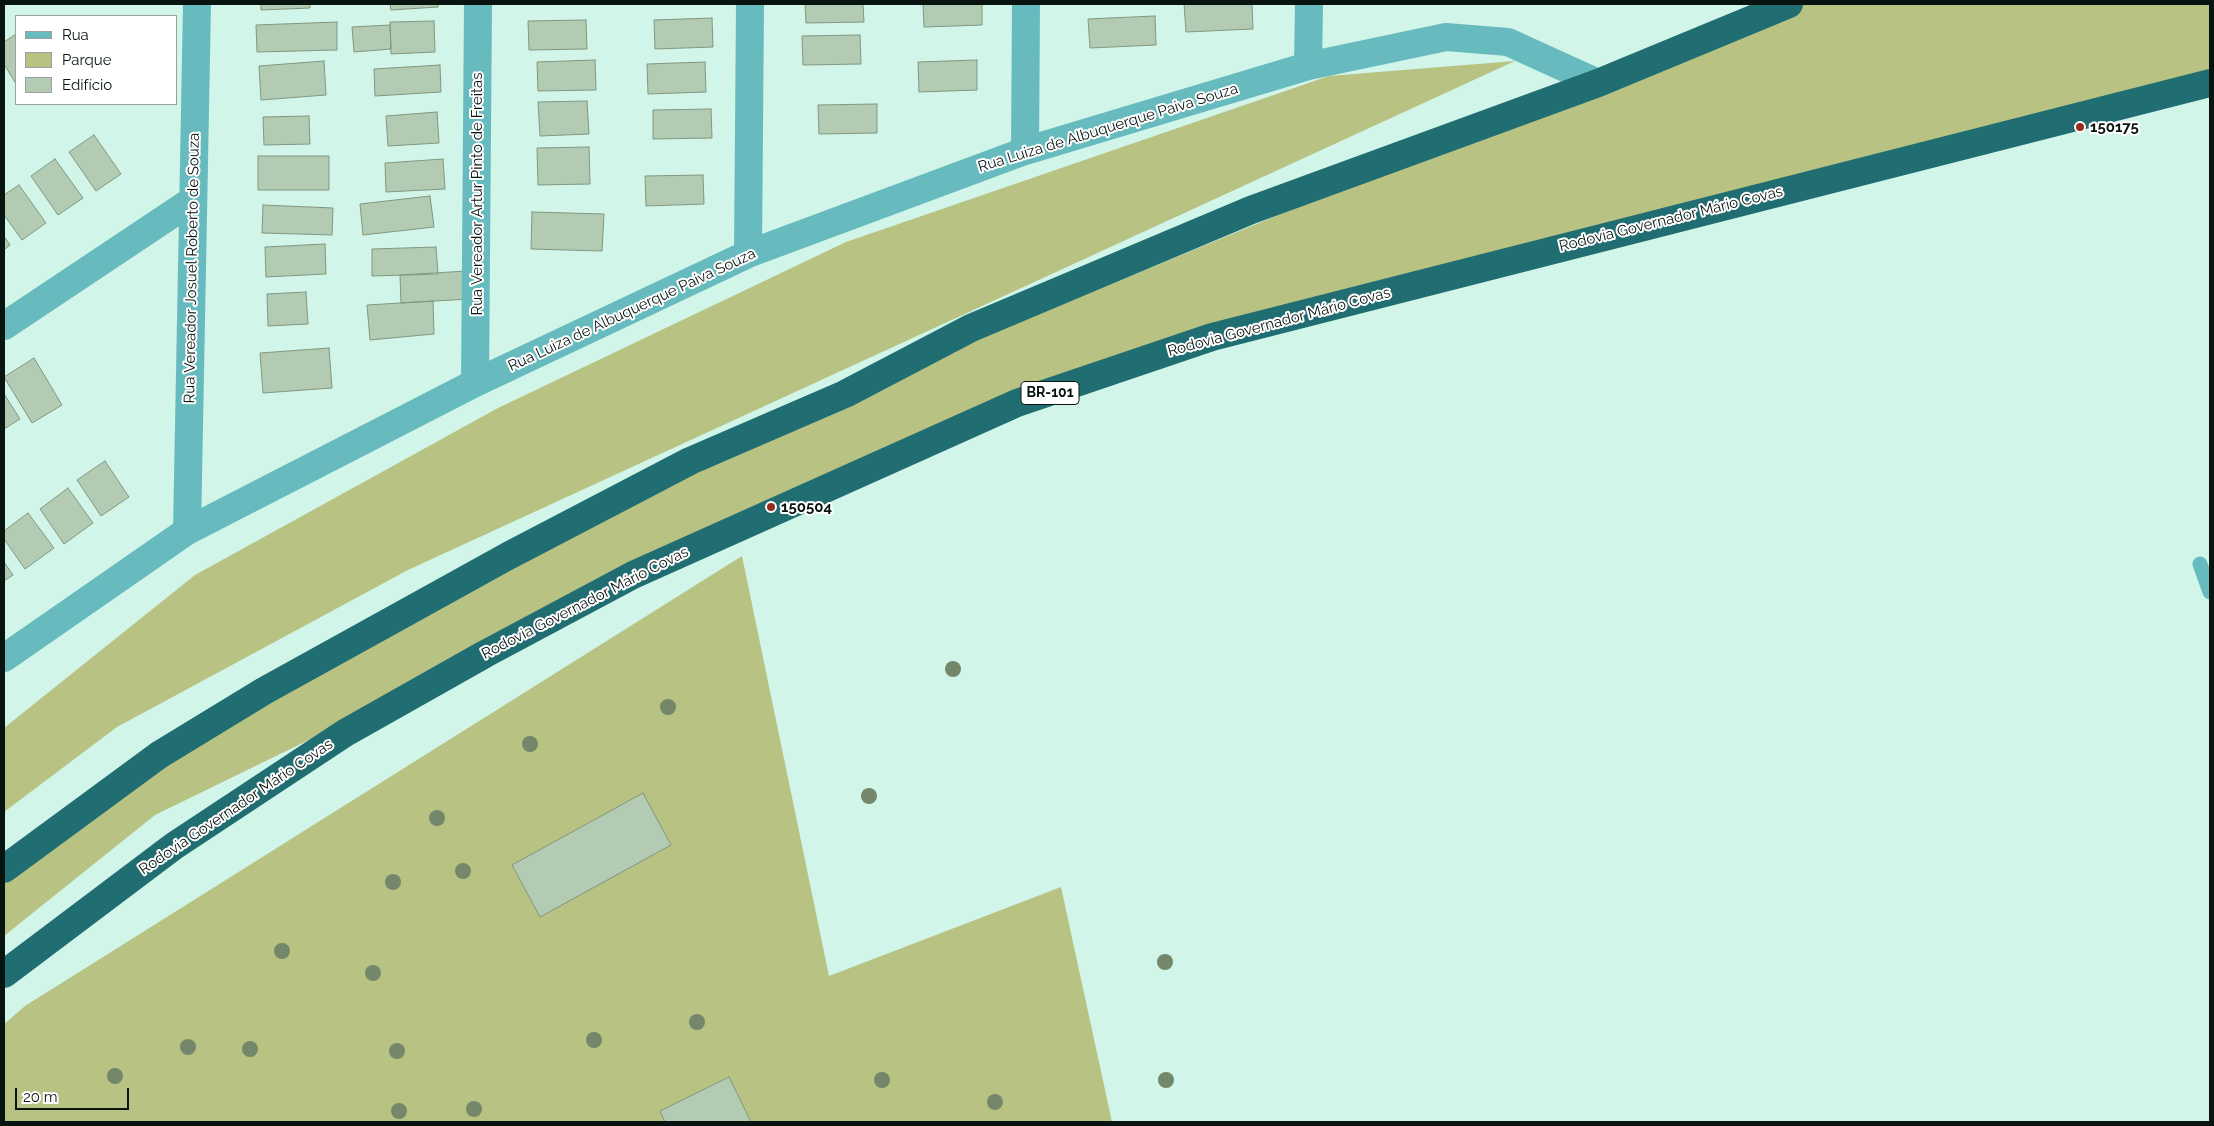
<!DOCTYPE html>
<html>
<head>
<meta charset="utf-8">
<style>
  body { margin:0 }
  #map { position:relative; width:2214px; height:1126px; overflow:hidden; background:#d1f5e8; font-family:Raleway,sans-serif }
  canvas { display:block }
  .frame { position:absolute; inset:0; border:5px solid #081410; pointer-events:none }
  .legend { position:absolute; left:15px; top:15px; width:162px; height:90px; box-sizing:border-box; background:#fff; border:1px solid #9ca19f; margin:0; padding:6px 9px; list-style:none; font-size:15px; color:#081410 }
  .legend li { display:flex; align-items:center; gap:10px; height:25px }
  .legend b { width:25px; border:1px solid #9ca19f }
  .scale { position:absolute; left:15px; top:1088px; width:114px; height:22px; box-sizing:border-box; border:2px solid #081410; border-top:0; padding-left:6px; font-size:15px; line-height:18px; white-space:nowrap; color:#081410; -webkit-text-stroke:4px #fff; paint-order:stroke }
</style>
</head>
<body>
<div id="map">
<canvas width="2214" height="1126"></canvas>
<div class="frame"></div>
<ul class="legend">
<li><b style="height:6px;background:#67bbbf"></b>Rua</li>
<li><b style="height:14px;background:#b8c283"></b>Parque</li>
<li><b style="height:14px;background:#b4cbb3"></b>Edifício</li>
</ul>
<div class="scale">20 m</div>
</div>
<script>
const c = document.querySelector('canvas').getContext('2d');
c.lineJoin = 'round';
function fill(path, color) { c.fillStyle = color; c.fill(path, 'evenodd'); }
const shape = rows => new Path2D(rows.map(r => 'M' + r).join(''));
function trace(path, color, width, dash) { c.strokeStyle = color; c.lineWidth = width; c.lineCap = dash ? 'butt' : 'round'; c.setLineDash(dash || []); c.stroke(path); }
function label(font, color, halo, rows, align = 'center') {
  c.font = font + ' Raleway,sans-serif'; c.lineWidth = 4; c.setLineDash([]); c.textBaseline = 'middle'; c.strokeStyle = halo; c.fillStyle = color; for (const [text, x, y, turn = 0] of rows) {
    c.save(); c.translate(x, y); c.rotate((+turn || 0) * Math.PI / 180); c.textAlign = isNaN(turn) ? turn : align; if (halo) c.strokeText(text, 0, 0); c.fillText(text, 0, 0); c.restore();
  }
}
fill(shape([
  [1789,4,2210,4,2210,81,1034,398,485,654,155,815,4,936,4,869,364,635,845,394],
  [1515,61,408,570,117,727,4,812,4,728,195,575,498,408,846,242,1329,76],
  [742,556,829,976,1061,887,1112,1122,4,1122,4,1024,25,1006]
]), '#b8c283');
const building = shape([
  [261,4,310,4,310,8,261,10,261,4],
  [390,4,438,4,438,7,391,10,390,4],
  [805,4,863,4,864,22,806,23,805,4],
  [923,4,982,4,982,25,924,27,923,4],
  [1184,4,1252,4,1253,29,1186,32,1184,4],
  [1155,16,1156,45,1090,48,1088,19,1155,16],
  [712,18,713,47,655,49,654,20,712,18],
  [586,20,587,49,529,50,528,21,586,20],
  [434,21,435,52,391,54,390,22,434,21],
  [337,22,337,50,257,52,256,25,337,22],
  [390,25,391,49,354,52,352,27,390,25],
  [16,34,16,84,4,64,4,42,16,34],
  [860,35,861,64,803,65,802,36,860,35],
  [595,60,596,90,538,91,537,62,595,60],
  [977,60,977,90,919,92,918,62,977,60],
  [324,61,326,95,261,100,259,66,324,61],
  [705,62,706,92,648,94,647,64,705,62],
  [440,65,441,92,375,96,374,69,440,65],
  [587,101,589,134,540,136,538,102,587,101],
  [877,104,877,133,819,134,818,105,877,104],
  [711,109,712,138,653,139,653,110,711,109],
  [437,112,439,143,388,146,386,116,437,112],
  [309,116,310,144,264,145,263,117,309,116],
  [94,135,121,174,96,191,69,152,94,135],
  [589,147,590,184,538,185,537,148,589,147],
  [258,156,329,156,329,190,258,190,258,156],
  [55,159,83,198,58,215,31,176,55,159],
  [443,159,445,189,386,192,385,163,443,159],
  [703,175,704,204,646,206,645,176,703,175],
  [19,185,46,223,22,240,4,215,4,195,19,185],
  [430,196,434,227,363,235,360,204,430,196],
  [263,205,333,208,332,235,262,233,263,205],
  [532,212,604,214,602,251,531,249,532,212],
  [4,236,10,245,4,250,4,236],
  [325,244,326,274,266,277,265,247,325,244],
  [436,247,438,274,372,276,372,249,436,247],
  [467,271,469,299,401,303,400,275,467,271],
  [306,292,308,324,268,326,267,294,306,292],
  [433,301,434,334,370,340,367,305,433,301],
  [329,348,332,388,263,393,260,353,329,348],
  [34,358,62,405,32,423,4,377,34,358],
  [4,394,20,419,4,429,4,394],
  [105,461,129,497,101,516,77,480,105,461],
  [68,488,93,523,64,544,40,509,68,488],
  [28,513,54,548,25,569,4,539,4,531,28,513],
  [4,562,13,575,4,581,4,562],
  [643,793,671,845,540,917,512,865,643,793],
  [729,1077,751,1122,665,1122,660,1111,729,1077]
]);
fill(building, '#b4cbb3');
trace(building, '#819680', 1);
trace(shape([
  [2200,564,2210,592]
]), '#67bbbf', 15);
trace(shape([
  [1308,66,1309,4],
  [1025,151,1026,4],
  [748,254,750,4],
  [4,326,193,200],
  [475,383,478,4],
  [187,531,197,4],
  [4,658,187,531,475,383,748,254,1025,151,1308,66,1446,37,1508,42,1598,83]
]), '#67bbbf', 28);
trace(shape([
  [4,869,159,755,264,691,508,556,690,461,845,394,971,328,1251,210,1598,83,1789,4],
  [4,974,174,846,345,733,485,654,633,575,1017,403,1212,337,2210,83]
]), '#216e72', 28);
c.fillStyle = '#74876a';
for (const [x, y] of [
  [953,669],
  [668,707],
  [530,744],
  [869,796],
  [437,818],
  [463,871],
  [393,882],
  [282,951],
  [1165,962],
  [373,973],
  [697,1022],
  [594,1040],
  [188,1047],
  [250,1049],
  [397,1051],
  [115,1076],
  [882,1080],
  [1166,1080],
  [995,1102],
  [474,1109],
  [399,1111]
]) { c.beginPath(); c.arc(x, y, 8, 0, 2 * Math.PI); c.fill(); }
for (const [x, y, r, color] of [
  [2080,127,5,"#962c1d"],
  [771,507,5,"#962c1d"]
]) { const dot = new Path2D(); dot.arc(x, y, r, 0, 2 * Math.PI); c.fillStyle = color; c.fill(dot); trace(dot, '#fff', 2); }
for (const [x, y, w] of [
  [1050,393,58]
]) { const box = new Path2D(); box.roundRect(x - w / 2, y - 11.5, w, 23, 4); c.fillStyle = '#fff'; c.fill(box); trace(box, '#081410', 1); }
label('bold 14px', '#081410', null, [
  ["BR-101",1050,393]
]);
label('bold 15px', '#081410', '#fff', [
  ["150175",2090,127],
  ["150504",781,507]
], 'left');
label('15px', '#081410', '#fff', [
  ["Rua Luiza de Albuquerque Paiva Souza",1108,128,-17],
  ["Rua Vereador Artur Pinto de Freitas",477,194,-90],
  ["Rodovia Governador Mário Covas",1671,219,-14],
  ["Rua Vereador Josuel Roberto de Souza",192,268,-89],
  ["Rua Luiza de Albuquerque Paiva Souza",632,310,-25],
  ["Rodovia Governador Mário Covas",1279,322,-15],
  ["Rodovia Governador Mário Covas",585,603,-27],
  ["Rodovia Governador Mário Covas",236,807,-34]
]);
</script>
</body>
</html>
